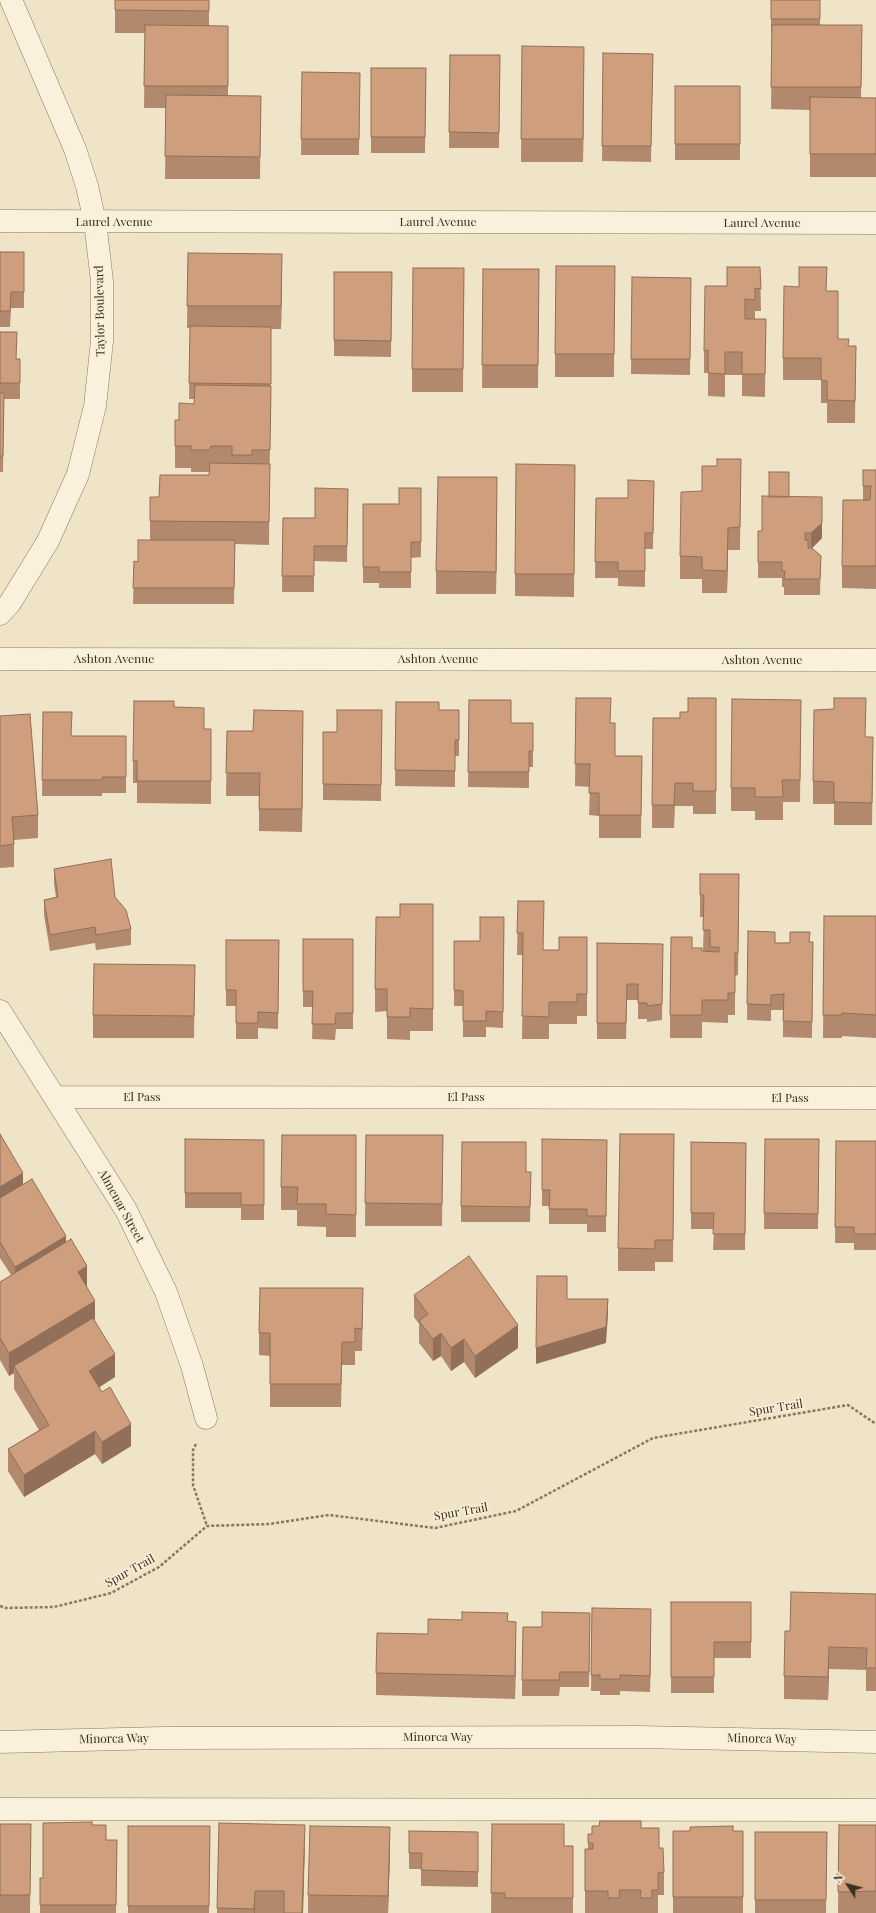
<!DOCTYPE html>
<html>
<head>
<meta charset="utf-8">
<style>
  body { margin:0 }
  #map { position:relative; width:876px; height:1913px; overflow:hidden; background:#f0e4c8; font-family:"Playfair Display",serif }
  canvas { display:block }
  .north { position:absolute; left:828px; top:1865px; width:40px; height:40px; -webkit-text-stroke:3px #f7eed8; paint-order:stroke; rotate:306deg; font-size:11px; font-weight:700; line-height:16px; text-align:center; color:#3d2e20 }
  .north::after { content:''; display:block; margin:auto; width:14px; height:18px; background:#3d2e20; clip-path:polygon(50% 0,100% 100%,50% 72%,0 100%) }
</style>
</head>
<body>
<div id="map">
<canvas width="876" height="1913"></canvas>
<div class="north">N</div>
</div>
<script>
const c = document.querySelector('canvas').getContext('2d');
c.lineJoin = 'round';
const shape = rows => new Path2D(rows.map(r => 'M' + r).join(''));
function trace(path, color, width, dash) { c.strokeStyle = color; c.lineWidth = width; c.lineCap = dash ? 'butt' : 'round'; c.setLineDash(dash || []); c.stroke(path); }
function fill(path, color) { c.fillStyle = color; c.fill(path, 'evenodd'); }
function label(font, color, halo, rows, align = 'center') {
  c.font = font + ' "Playfair Display",serif'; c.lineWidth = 3; c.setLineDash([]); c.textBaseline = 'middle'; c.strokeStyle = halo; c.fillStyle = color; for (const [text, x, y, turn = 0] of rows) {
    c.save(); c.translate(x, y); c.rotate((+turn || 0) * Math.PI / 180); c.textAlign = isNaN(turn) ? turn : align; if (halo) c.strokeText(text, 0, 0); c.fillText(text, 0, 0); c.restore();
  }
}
const minor = shape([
  [0,221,876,223],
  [0,614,10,603,48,541,78,474,95,406,102,341,102,281,95,222,87,186,75,149,11,0],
  [0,659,876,660],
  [0,1011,126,1210,166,1292,192,1366,206,1418],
  [56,1097,876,1098],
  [0,1742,162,1738,639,1737,876,1742],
  [0,1809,876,1810]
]);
trace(minor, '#8d765c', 23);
trace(shape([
  [196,1444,193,1450,193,1485,207,1526],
  [0,1606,6,1608,54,1607,111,1593,159,1567,207,1526,269,1524,329,1515,435,1528,516,1511,653,1438,848,1405,876,1424]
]), '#8d765c', 2.5, [3, 2]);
trace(minor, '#faf1dc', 22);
fill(shape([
  [115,0,209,0,209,26,228,26,228,96,261,96,260,179,165,179,166,108,144,108,145,33,115,33],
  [820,0,820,25,862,48,861,98,876,98,876,177,810,177,810,110,771,109,772,34,771,34,771,19],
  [522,46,584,69,583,162,521,162],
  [603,53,653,54,651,162,602,161],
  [450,55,500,55,499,148,449,148],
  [371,68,426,68,425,153,371,153],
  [302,72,360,73,359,155,301,155],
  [675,86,740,86,740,160,675,160],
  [0,252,24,252,24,308,11,308,10,327,0,327],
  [188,253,282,276,281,329,271,329,269,545,235,544,234,604,133,604,134,561,138,562,150,540,150,497,159,497,209,475,209,472,191,472,191,468,175,468,175,420,179,420,194,404,194,399,189,399,190,328,187,328],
  [615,266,614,377,555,377,555,354],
  [760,267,761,311,755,311,755,319,766,319,765,397,742,396,742,375,725,375,725,397,708,396,708,373,704,373,704,351],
  [464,268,463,392,412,392,412,369],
  [483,269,539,269,538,388,482,388],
  [334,272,392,272,391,357,334,356],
  [632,277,691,278,690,375,631,374],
  [827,291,838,339,848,346,856,346,855,423,827,423,827,403,821,403,821,380,783,380,783,358],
  [0,332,17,359,20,359,20,399,4,399,3,472,0,472],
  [741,459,740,550,728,550,727,593,702,593,702,579,680,579,680,556,702,491,717,466],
  [575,465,574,597,515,596,515,574],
  [863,470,876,470,876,589,842,588,842,566,863,500],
  [654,481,653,549,645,549,645,587,618,586,618,578,595,578,596,498,628,498],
  [421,488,421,557,411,558,411,588,379,588,379,583,363,583,363,504,399,504],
  [348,489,347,562,314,561,314,592,282,592,283,518,315,518],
  [789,497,822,538,812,548,821,556,820,595,784,595,784,587,782,587,782,578,758,578,758,531,762,531],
  [497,500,496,594,436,594,436,571],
  [576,698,610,723,615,756,642,756,641,838,599,838,599,816,589,815,590,787,575,786],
  [716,698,716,814,693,814,693,806,675,806,674,828,652,828,652,805,680,718,688,712],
  [469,700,511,723,533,723,533,767,529,767,529,788,468,787],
  [396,702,439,710,459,710,459,756,455,756,455,787,395,786],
  [174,707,204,729,211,729,211,804,137,803,137,783,133,783,133,761],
  [382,710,381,801,323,800,323,784,337,732],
  [43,712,72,736,126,736,126,793,102,793,102,796,42,796],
  [0,716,38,815,38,838,14,840,14,867,0,868],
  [801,722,800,802,783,802,783,820,755,820,755,811,731,811,731,788],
  [227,731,303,733,302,832,259,831,259,796,226,796],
  [866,737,873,759,872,825,834,825,834,804,813,804,813,781],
  [54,869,115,897,131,929,131,945,96,950,95,943,50,951,44,915,44,900,56,897,54,884],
  [739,874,738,975,735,976,735,1015,728,1015,728,1023,702,1022,702,1038,670,1038,670,1015,692,948,703,951,704,917,700,917,700,895],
  [518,901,544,950,559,950,587,937,587,1016,577,1016,577,1024,549,1024,549,1039,522,1039,523,955,517,955],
  [433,904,433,1031,410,1031,410,1040,387,1039,387,1011,375,1012,375,989,400,917],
  [824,916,876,916,876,1038,842,1036,842,1038,823,1038],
  [504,917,503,1028,486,1027,486,1037,463,1037,463,1006,454,1006,454,941,480,941],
  [748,931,775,943,813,942,812,1038,783,1037,783,1010,771,1010,771,1021,747,1020],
  [353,939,353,1029,336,1029,335,1040,312,1039,313,1007,303,1007,303,991],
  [226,940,279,940,278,1029,258,1028,258,1039,236,1039,236,1006,226,1006],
  [597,943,663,944,662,1020,647,1022,647,1019,638,1019,638,1000,627,1000,626,1039,597,1039],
  [195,965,194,1038,93,1038,93,1015],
  [0,1134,23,1185,66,1242,87,1288,95,1322,115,1377,99,1387,131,1446,102,1464,95,1454,24,1497,8,1471,8,1449,39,1430,14,1389,14,1373,9,1376,0,1360,0,1282,11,1275,0,1258],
  [674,1134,673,1262,655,1262,655,1271,618,1271,618,1248],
  [356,1135,356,1237,326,1237,326,1227,297,1226,297,1210,281,1210,281,1187],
  [366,1135,443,1135,442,1226,365,1226],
  [185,1139,264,1140,264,1220,241,1220,241,1208,185,1208],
  [542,1139,607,1140,606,1232,587,1232,587,1224,549,1224,549,1206,542,1206],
  [765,1139,819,1139,818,1229,764,1229],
  [836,1141,876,1141,876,1250,854,1250,854,1243,835,1243],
  [691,1142,746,1143,745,1250,713,1250,714,1229,691,1229],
  [531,1172,530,1222,461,1222,461,1206],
  [414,1295,518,1348,475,1378,464,1362,451,1371,441,1356,433,1361,419,1343,419,1324,414,1317],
  [363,1311,362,1351,355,1351,355,1365,342,1365,341,1407,270,1407,270,1356,259,1355,259,1333],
  [876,1594,876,1691,866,1691,866,1670,829,1669,828,1700,784,1699,784,1676,790,1631],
  [671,1602,751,1602,751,1658,714,1658,714,1693,671,1693],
  [592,1608,651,1625,650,1692,620,1691,620,1695,600,1695,600,1691,591,1691],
  [590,1613,589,1687,560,1687,559,1696,522,1696,522,1680,542,1627],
  [508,1621,516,1644,515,1699,376,1695,376,1673,428,1634],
  [219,1823,305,1848,303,1913,217,1913],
  [0,1824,31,1824,30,1913,0,1913],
  [492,1824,564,1846,573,1846,573,1913,491,1913],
  [92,1825,106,1840,117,1840,116,1913,40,1913,40,1878,43,1878],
  [839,1825,876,1825,876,1913,838,1913],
  [128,1826,210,1826,209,1913,128,1913],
  [641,1828,659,1848,664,1872,664,1895,658,1895,658,1913,585,1913,585,1849,588,1849,588,1834,592,1834],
  [409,1831,478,1832,478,1887,421,1886,421,1869,409,1869],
  [673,1831,743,1831,743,1913,673,1913],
  [755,1832,827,1832,826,1913,755,1913],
  [390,1850,388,1913,308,1913,308,1895]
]), '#b2896c');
fill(shape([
  [584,47,584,69,583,162,583,139],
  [282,254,282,276,281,329,281,306],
  [497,477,497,500,496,594,496,572],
  [822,497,822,538,811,549,811,533],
  [728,528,728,550,727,593,727,571],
  [303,711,303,733,302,832,302,809],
  [23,1173,23,1189,0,1203,0,1187],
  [66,1236,66,1252,15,1283,15,1267],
  [87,1266,87,1288,78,1272],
  [608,1299,608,1315,606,1343,536,1364,536,1348],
  [95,1301,95,1323,14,1366,14,1373,9,1376,9,1353],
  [518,1325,518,1348,475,1378,475,1356],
  [441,1333,441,1356,433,1361,433,1339],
  [464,1339,464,1362,451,1371,451,1348],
  [115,1354,115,1377,89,1394,89,1371],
  [131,1424,131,1446,102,1464,102,1442],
  [95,1431,95,1454,24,1497,24,1475],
  [651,1609,651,1625,650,1692,650,1676],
  [516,1622,516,1644,515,1699,515,1676],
  [829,1647,829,1669,828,1700,828,1677],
  [305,1825,303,1913,302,1913],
  [390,1827,390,1850,388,1913,388,1896],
  [255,1891,255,1913,254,1913]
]), '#916f58');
const building = shape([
  [115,0,209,0,209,11,115,10,115,0],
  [771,0,820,0,820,19,771,19,771,0],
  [145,25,228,26,228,86,144,86,145,25],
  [772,25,862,25,861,87,771,87,772,25],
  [522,46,584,47,583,139,521,139,522,46],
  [603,53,653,54,651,146,602,146,603,53],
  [450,55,500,55,499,133,449,132,450,55],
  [371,68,426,68,425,137,371,137,371,68],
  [302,72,360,73,359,139,301,139,302,72],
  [675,86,740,86,740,144,675,144,675,86],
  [166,95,261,96,260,157,165,156,166,95],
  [810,97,876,98,876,154,810,154,810,97],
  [0,252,24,252,24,292,11,292,10,311,0,311,0,252],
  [188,253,282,254,281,306,187,306,188,253],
  [556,266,615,266,614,354,555,354,556,266],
  [727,267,760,267,761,289,755,288,755,300,745,299,745,319,766,319,765,374,742,374,742,352,725,352,725,374,708,373,708,350,704,351,705,286,727,286,727,267],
  [799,267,827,267,826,291,838,291,838,339,849,339,848,346,856,346,855,401,827,400,827,381,821,380,821,358,783,358,784,286,799,287,799,267],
  [413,268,464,268,463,369,412,369,413,268],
  [483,269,539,269,538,365,482,365,483,269],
  [334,272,392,272,391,341,334,340,334,272],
  [632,277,691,278,690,359,631,359,632,277],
  [190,326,271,327,271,384,189,383,190,326],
  [0,332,17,332,16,359,20,359,20,383,0,383,0,332],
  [195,385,271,386,270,450,252,450,252,455,232,455,232,446,211,446,210,450,191,450,191,446,175,446,175,420,179,420,179,403,194,404,195,385],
  [0,393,4,393,3,456,0,456,0,393],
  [717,459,741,459,740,527,728,528,727,571,702,570,702,557,680,556,681,492,702,491,702,466,717,466,717,459],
  [210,463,270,464,269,522,150,521,150,497,159,497,160,475,209,475,210,463],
  [516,464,575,465,574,574,515,574,516,464],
  [863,470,876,470,876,566,842,566,843,500,870,500,871,486,863,486,863,470],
  [769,472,789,472,789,497,769,497,769,472],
  [438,477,497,477,496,572,436,571,438,477],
  [628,480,654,481,653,533,645,533,645,571,618,571,618,562,595,562,596,498,628,498,628,480],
  [315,488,348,489,347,546,314,546,314,576,282,576,283,518,315,518,315,488],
  [399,488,421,488,421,542,411,542,411,572,379,572,379,567,363,567,363,504,399,504,399,488],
  [762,496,822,497,822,523,811,533,805,533,805,540,808,540,808,548,812,548,821,556,820,579,784,579,785,571,782,571,782,562,758,562,758,531,762,531,762,496],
  [138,540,235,540,234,588,133,588,134,561,138,562,138,540],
  [576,698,611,698,610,723,615,723,615,756,642,756,641,815,599,815,599,793,589,793,590,764,575,764,576,698],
  [688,698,716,698,716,791,693,791,693,783,675,783,674,805,652,805,653,718,680,718,680,712,688,712,688,698],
  [834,698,866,698,865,737,873,737,872,803,834,802,834,782,813,781,814,710,834,709,834,698],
  [732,699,801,700,800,780,782,780,783,797,755,797,755,788,731,788,732,699],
  [469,700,511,700,511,723,533,723,533,751,529,751,529,772,468,772,469,700],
  [134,701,174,701,174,707,204,708,204,729,211,729,211,781,137,781,137,761,133,761,134,701],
  [396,702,439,702,439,710,459,710,459,740,455,740,455,771,395,770,396,702],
  [254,710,303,711,302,809,259,809,260,773,226,773,227,731,253,731,254,710],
  [337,710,382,710,381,785,323,784,323,732,337,732,337,710],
  [43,712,72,712,71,736,126,736,126,777,102,777,102,780,42,780,43,712],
  [30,714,38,815,12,817,14,844,0,846,0,716,30,714],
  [111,859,115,897,126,910,131,929,96,935,95,927,50,935,44,900,58,897,54,869,111,859],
  [700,874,739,874,738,953,735,953,735,993,728,993,728,1000,702,1000,702,1015,670,1015,671,937,692,937,692,948,702,948,702,951,719,952,719,947,710,947,710,930,703,930,704,895,700,895,700,874],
  [518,901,544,901,543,950,559,950,559,937,587,937,587,994,577,994,577,1002,549,1002,549,1017,522,1016,523,933,517,933,518,901],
  [400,904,433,904,433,1009,410,1008,410,1017,387,1017,387,989,375,989,376,917,400,917,400,904],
  [824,916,876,916,876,1015,842,1013,842,1015,823,1015,824,916],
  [480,917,504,917,503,1012,486,1011,486,1021,463,1021,463,991,454,990,454,941,480,941,480,917],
  [748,931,775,932,775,943,790,943,790,932,810,932,809,942,813,942,812,1022,783,1021,784,994,771,995,771,1005,747,1004,748,931],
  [303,939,353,939,353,1013,336,1013,335,1024,312,1024,313,991,303,991,303,939],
  [226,940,279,940,278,1013,258,1012,258,1023,236,1023,236,990,226,990,226,940],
  [597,943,663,944,662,1004,647,1006,647,1003,638,1003,638,984,627,984,626,1023,597,1023,597,943],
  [94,964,195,965,194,1016,93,1015,94,964],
  [0,1134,23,1173,0,1187,0,1134],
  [620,1134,674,1134,673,1240,655,1240,655,1249,618,1248,620,1134],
  [282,1135,356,1135,356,1215,326,1214,326,1204,297,1204,298,1187,281,1187,282,1135],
  [366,1135,443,1135,442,1204,365,1203,366,1135],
  [185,1139,264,1140,264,1205,241,1205,241,1193,185,1193,185,1139],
  [542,1139,607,1140,606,1216,587,1216,587,1209,549,1209,550,1190,542,1190,542,1139],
  [765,1139,819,1139,818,1214,764,1213,765,1139],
  [836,1141,876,1141,876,1234,854,1234,854,1227,835,1227,836,1141],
  [462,1142,526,1142,526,1172,531,1172,530,1207,461,1206,462,1142],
  [691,1142,746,1143,745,1234,713,1234,714,1213,691,1213,691,1142],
  [32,1179,66,1236,15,1267,0,1242,0,1198,32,1179],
  [71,1239,87,1266,78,1272,95,1301,9,1353,0,1338,0,1282,71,1239],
  [469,1256,518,1325,475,1356,464,1339,451,1348,441,1333,433,1339,419,1321,428,1314,414,1295,469,1256],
  [537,1276,567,1276,567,1299,608,1299,606,1327,536,1348,537,1276],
  [260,1288,363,1288,362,1329,355,1328,355,1342,342,1342,341,1384,270,1384,270,1333,259,1333,260,1288],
  [93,1318,115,1354,89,1371,102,1392,110,1387,131,1424,102,1442,95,1431,24,1475,8,1449,49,1425,14,1366,93,1318],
  [791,1592,876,1594,876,1668,866,1668,867,1648,829,1647,828,1677,784,1676,785,1631,790,1631,791,1592],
  [671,1602,751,1602,751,1642,714,1642,714,1677,671,1677,671,1602],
  [592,1608,651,1609,650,1676,620,1675,620,1679,600,1679,600,1675,591,1675,592,1608],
  [462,1612,508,1613,507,1621,516,1622,515,1676,376,1673,377,1633,428,1634,428,1619,462,1620,462,1612],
  [542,1612,590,1613,589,1672,560,1672,559,1680,522,1680,523,1627,542,1627,542,1612],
  [600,1821,641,1821,641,1828,659,1828,659,1848,663,1848,664,1872,658,1873,658,1890,652,1890,652,1898,640,1898,641,1890,619,1890,620,1898,608,1898,608,1891,585,1891,585,1849,593,1849,593,1843,588,1843,588,1834,592,1834,592,1826,599,1826,600,1821],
  [92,1822,92,1825,106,1825,106,1840,117,1840,116,1905,40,1905,40,1878,43,1878,43,1823,92,1822],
  [219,1823,305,1825,302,1913,284,1913,284,1891,255,1891,254,1909,217,1908,219,1823],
  [0,1824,31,1824,30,1895,0,1895,0,1824],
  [492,1824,564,1824,564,1846,573,1846,573,1898,505,1898,505,1893,491,1893,492,1824],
  [839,1825,876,1825,876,1891,838,1892,839,1825],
  [128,1826,210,1826,209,1906,128,1906,128,1826],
  [310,1826,390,1827,388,1896,308,1895,310,1826],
  [733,1826,733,1831,743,1831,743,1897,673,1897,673,1831,690,1831,690,1827,733,1826],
  [409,1831,478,1832,478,1872,421,1870,422,1853,409,1853,409,1831],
  [755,1832,827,1832,826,1900,755,1900,755,1832]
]);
fill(building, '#cf9f7d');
trace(building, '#916f58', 1);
label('12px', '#3d2e20', '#f7eed8', [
  ["Laurel Avenue",114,222],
  ["Laurel Avenue",438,222],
  ["Laurel Avenue",762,223],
  ["Taylor Boulevard",100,311,-91],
  ["Ashton Avenue",114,659],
  ["Ashton Avenue",438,659],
  ["Ashton Avenue",762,660],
  ["El Pass",142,1097],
  ["El Pass",466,1097],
  ["El Pass",790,1098],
  ["Almenar Street",121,1206,61],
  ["Spur Trail",776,1408,-9],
  ["Spur Trail",461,1512,-10],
  ["Spur Trail",130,1571,-29],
  ["Minorca Way",438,1737],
  ["Minorca Way",114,1739,-1],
  ["Minorca Way",762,1739,1]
]);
</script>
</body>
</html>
